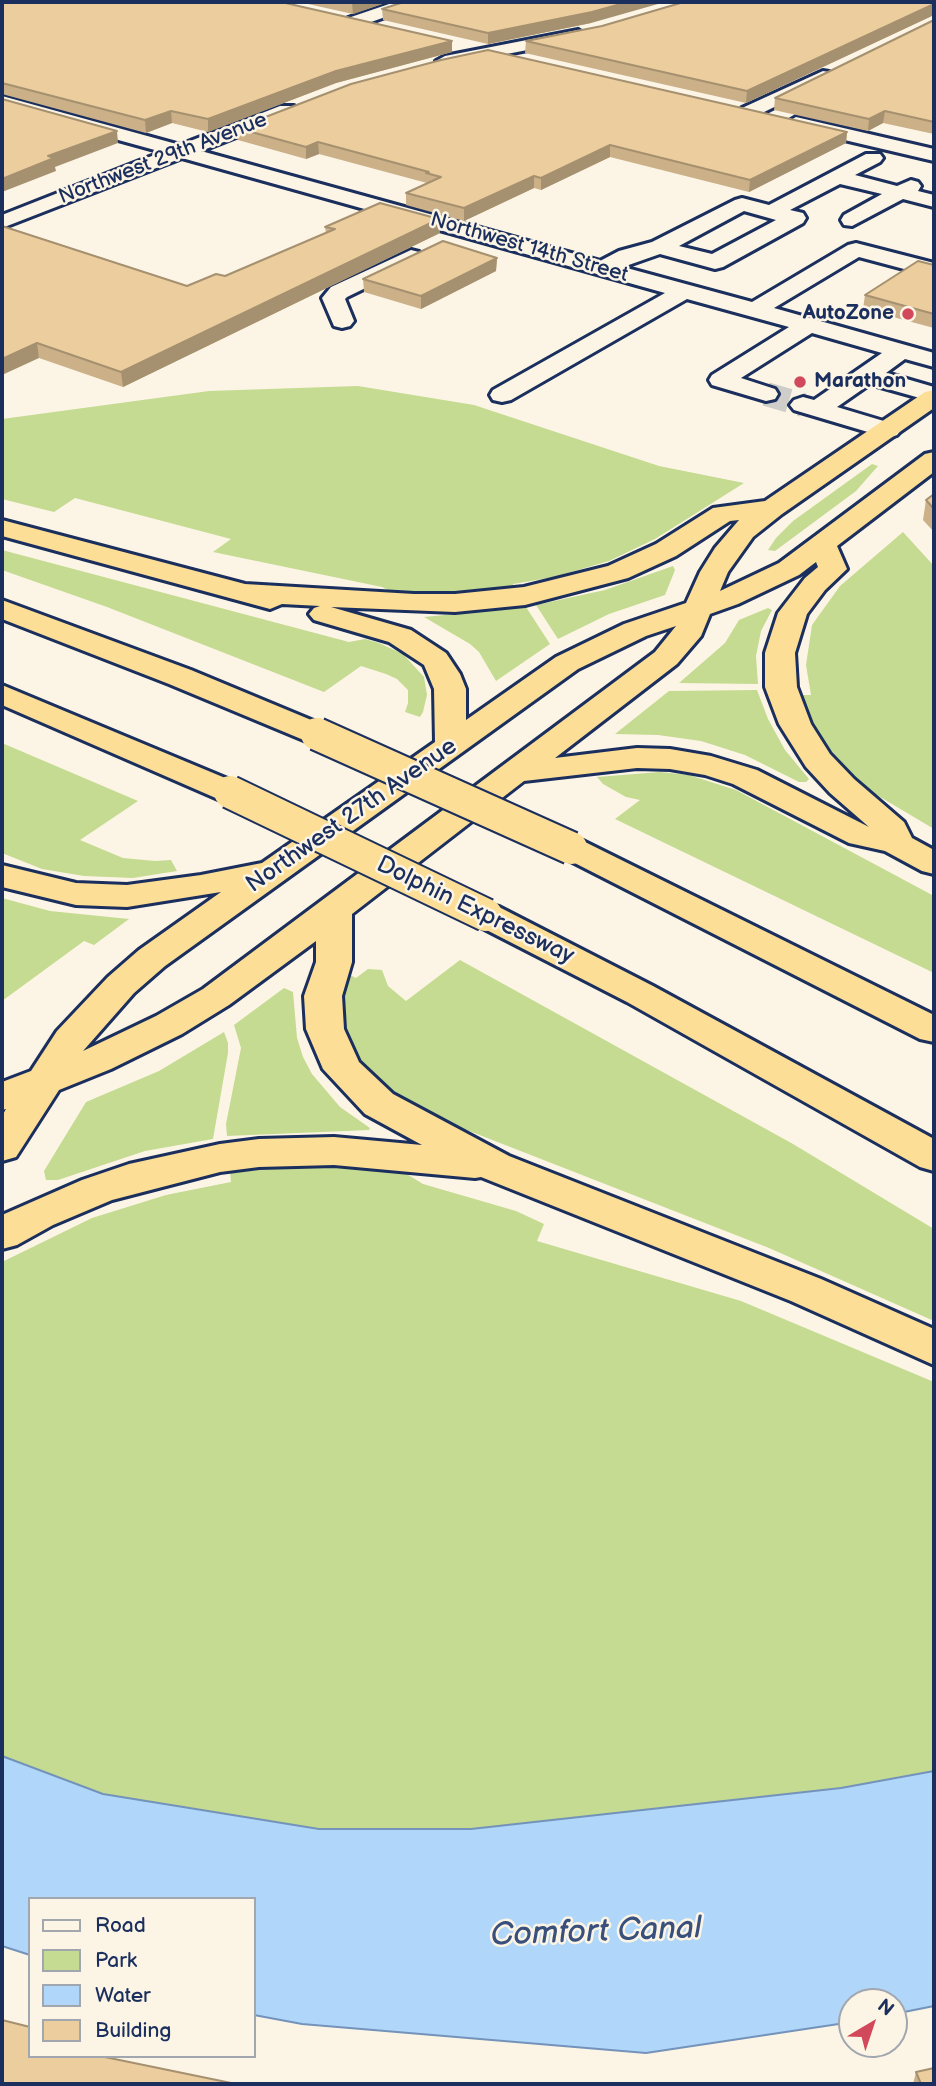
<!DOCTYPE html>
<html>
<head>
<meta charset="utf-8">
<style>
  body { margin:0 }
  #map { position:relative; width:936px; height:2086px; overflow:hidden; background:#fcf5e5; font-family:"Balsamiq Sans",sans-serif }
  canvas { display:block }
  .frame { position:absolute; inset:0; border:4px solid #1b2f5e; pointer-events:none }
  .legend { position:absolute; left:28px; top:1897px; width:228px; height:161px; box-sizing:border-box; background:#fcf5e5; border:2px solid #a2a6af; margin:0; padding:9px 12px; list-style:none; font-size:21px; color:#1b2f5e }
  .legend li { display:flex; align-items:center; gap:14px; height:35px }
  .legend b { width:35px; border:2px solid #a2a6af }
  .north { position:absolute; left:838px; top:1988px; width:70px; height:70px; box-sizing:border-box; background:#fcf5e5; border:2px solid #a2a6af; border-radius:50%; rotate:39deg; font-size:19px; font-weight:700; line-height:28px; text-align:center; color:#1b2f5e }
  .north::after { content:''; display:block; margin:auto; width:24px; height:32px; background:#d1495b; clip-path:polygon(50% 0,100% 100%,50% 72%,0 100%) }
</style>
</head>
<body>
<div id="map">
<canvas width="936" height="2086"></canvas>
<div class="frame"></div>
<ul class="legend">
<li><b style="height:9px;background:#fcf5e5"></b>Road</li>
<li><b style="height:19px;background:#c4db91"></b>Park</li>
<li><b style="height:19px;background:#b0d6f9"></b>Water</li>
<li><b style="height:19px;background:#eccd9e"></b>Building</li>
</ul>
<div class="north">N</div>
</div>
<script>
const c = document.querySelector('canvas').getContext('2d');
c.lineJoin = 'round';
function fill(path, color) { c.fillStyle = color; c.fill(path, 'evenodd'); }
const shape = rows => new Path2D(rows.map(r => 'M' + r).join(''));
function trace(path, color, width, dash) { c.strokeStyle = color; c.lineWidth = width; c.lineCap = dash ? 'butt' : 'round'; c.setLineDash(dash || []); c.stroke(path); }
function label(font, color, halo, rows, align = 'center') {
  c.font = font + ' "Balsamiq Sans",sans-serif'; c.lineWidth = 5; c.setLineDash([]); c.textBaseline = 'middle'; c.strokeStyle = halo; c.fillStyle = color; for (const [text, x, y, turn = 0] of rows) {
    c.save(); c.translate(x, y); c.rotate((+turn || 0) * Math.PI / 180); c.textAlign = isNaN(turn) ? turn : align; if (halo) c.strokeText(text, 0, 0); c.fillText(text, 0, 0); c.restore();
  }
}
fill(shape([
  [358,386,474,405,659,466,744,483,655,539,609,561,554,577,513,584,515,590,400,596,382,587,213,552,231,539,75,498,54,512,2,499,2,419,209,391],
  [872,464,878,466,856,491,775,551,768,550,776,538,793,521],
  [903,532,934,566,934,829,865,788,821,740,799,695,811,695,806,665,812,625,840,586],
  [2,550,349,642,365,639,379,643,403,654,424,677,427,695,423,712,420,717,405,712,408,703,408,690,397,679,386,674,361,666,324,692,107,607,2,570],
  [673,566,675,570,665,595,609,614,558,639,536,605,605,590],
  [526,607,550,644,496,681,479,652,470,644,424,617],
  [768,608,772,610,761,631,756,656,758,684,679,683,725,643,739,620],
  [757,690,768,719,785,750,809,779,806,782,799,782,745,755,701,741,658,735,615,734,669,691],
  [2,743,138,801,80,840,123,858,155,861,171,860,177,871,133,878,84,876,42,869,2,853],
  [660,772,689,775,736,790,934,896,934,973,615,819,640,800,626,797,603,784,597,777],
  [2,898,50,911,129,919,94,945,84,941,2,1001],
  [460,960,793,1144,934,1229,934,1321,769,1248,436,1118,382,1087,353,1054,345,1035,339,1002,346,973,356,978,368,969,382,970,388,986,406,1001],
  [284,988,293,992,297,1038,303,1057,312,1074,340,1107,370,1128,369,1130,227,1136,226,1124,241,1048,234,1025],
  [224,1032,228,1043,228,1053,213,1139,145,1151,58,1180,46,1180,44,1171,86,1102,159,1071],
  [313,1166,405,1173,423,1184,516,1211,544,1224,537,1241,741,1301,934,1382,934,1771,841,1788,471,1829,319,1829,103,1794,2,1756,2,1262,92,1218,166,1195,231,1182,230,1172]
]), '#c4db91');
const water = shape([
  [2,1756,103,1794,319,1829,471,1829,841,1788,934,1771,934,2006,894,2014,894,2002,852,2002,852,2022,646,2053,302,2024,254,2015,254,1899,30,1899,30,1955,2,1946,2,1756]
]);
fill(water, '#b0d6f9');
trace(water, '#7493bb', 2);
trace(shape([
  [766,394,803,405]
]), '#cfcdca', 24, [24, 12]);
const minor = shape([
  [395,2,418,2,416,6,360,26,348,26,345,22,348,18,395,2],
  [578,30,587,35,584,39,445,66,436,61,445,56,578,30],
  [823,71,829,72,832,76,829,80,756,116,749,118,740,112,742,108,823,71],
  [2,96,180,145,280,106,294,106,296,110,294,114,201,151,600,261,619,251,652,242,735,200,742,198,769,205,866,154,880,154,883,158,880,162,855,175,897,186,911,180,918,182,921,186,918,191,934,195,934,207,903,199,852,226,844,225,841,220,844,215,882,194,840,184,790,210,803,213,806,218,803,223,723,267,715,269,660,254,623,267,752,302,848,245,856,243,934,263,934,277,859,257,774,308,934,353,934,367,905,359,886,373,934,387,934,402,870,384,837,407,897,425,901,430,897,435,888,438,794,410,790,405,794,400,803,397,814,400,882,353,812,333,741,378,775,389,778,394,775,399,766,401,712,385,709,380,712,375,789,327,687,299,511,400,502,402,493,400,490,395,493,390,665,293,182,158,2,228,2,215,162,152,2,108,2,96],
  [744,211,776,220,712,254,679,246,744,211],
  [796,117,934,149,934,161,789,127,786,123,796,117],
  [411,250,419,252,422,257,419,262,347,297,345,299,354,321,350,326,342,328,334,326,322,298,331,287,411,250]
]);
const highway = shape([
  [934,390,934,408,782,514,753,537,728,572,720,591,779,563,925,454,934,452,934,472,837,546,847,569,825,590,807,614,795,653,797,687,811,724,830,754,854,779,904,822,912,838,934,850,934,874,922,871,885,851,849,843,733,784,705,775,670,769,637,768,524,781,352,914,352,962,342,996,344,1029,359,1062,393,1094,509,1156,821,1279,934,1329,934,1365,791,1301,481,1177,475,1178,334,1165,259,1167,220,1172,112,1200,53,1225,17,1245,2,1249,2,1215,82,1180,129,1164,220,1144,259,1139,334,1137,422,1145,365,1114,323,1069,306,1029,304,996,316,962,316,941,229,1005,182,1034,111,1069,59,1090,16,1157,2,1161,2,1116,6,1109,2,1110,2,1082,31,1071,57,1031,108,977,139,950,221,892,127,907,76,905,2,887,2,865,76,883,127,885,201,875,262,863,435,742,434,689,424,665,389,642,314,620,309,614,314,608,320,606,282,604,270,609,2,536,2,520,245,584,414,594,455,594,524,587,608,566,656,544,713,508,765,501,925,392,934,390],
  [739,520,715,548,700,572,686,603,624,624,556,657,466,720,466,689,460,674,446,653,411,630,331,607,455,612,525,605,628,578,676,556,730,521,739,520],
  [816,562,818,567,805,578,778,613,765,653,765,687,779,724,806,767,830,793,869,827,757,770,711,756,670,749,637,748,555,758,677,664,701,636,710,614,738,604,799,575,816,562],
  [676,626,655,652,203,989,156,1016,83,1051,134,993,165,966,578,669,646,636,676,626],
  [2,600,191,670,328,727,333,734,328,741,317,744,306,741,169,684,2,619,2,600],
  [2,685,242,785,247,792,242,799,230,802,218,799,2,705,2,685],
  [571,838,583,841,934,1015,934,1042,920,1039,559,855,554,848,559,841,571,838],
  [486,904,499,907,653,986,934,1139,934,1171,920,1167,627,1002,473,923,468,915,473,907,486,904]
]);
trace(minor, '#1b2f5e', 6);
trace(highway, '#1b2f5e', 6);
fill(minor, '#fcf5e5');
fill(highway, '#fdde96');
const highwayBridge = shape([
  [317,734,571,848],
  [230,792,486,915]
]);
trace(highwayBridge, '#1b2f5e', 36, []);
trace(highwayBridge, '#fdde96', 32);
fill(shape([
  [2,2,452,52,336,83,208,132,172,123,146,133,2,94],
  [299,2,388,2,353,14],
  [934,2,934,15,746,103,525,53,526,41,602,26],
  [382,9,591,23,488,44,383,20],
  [934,20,934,134,883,123,868,131,774,110,775,98],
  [237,128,847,132,846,143,749,192,610,157,541,190,534,188,464,221,406,205,406,193,427,183,319,154,306,159,238,140],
  [2,226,187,286,225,276,326,233,325,227,440,233,123,387,39,358],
  [497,258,496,271,421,309,364,292,363,279],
  [934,265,934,328,863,309,865,295],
  [934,494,934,532,923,520,926,500],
  [916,2072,934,2084,913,2084]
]), '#cbb088');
fill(shape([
  [356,2,388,2,353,14,352,3],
  [628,2,665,2,591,23,488,44,488,33],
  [934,4,934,15,746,103,747,91],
  [452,41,452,52,336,83,208,132,208,119,336,71],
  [171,111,172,123,146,133,145,120],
  [885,111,883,123,868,131,869,119],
  [117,131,118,143,55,167,56,171,2,192,2,179,48,156],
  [847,132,846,143,749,192,750,180],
  [318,142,319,154,306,159,306,147],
  [610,145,610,157,541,190,541,178],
  [534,176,534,188,464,221,464,208],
  [439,219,440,233,123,387,121,372],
  [497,258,496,271,421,309,421,296],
  [37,343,39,358,2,375,2,359]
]), '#a5906f');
const building = shape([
  [2,2,281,2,452,41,336,71,208,119,171,111,145,120,2,83,2,2],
  [404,2,628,2,592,12,488,33,382,9,404,2],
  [684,2,934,2,934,4,747,91,526,41,602,26,684,2],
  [934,20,934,122,885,111,869,119,775,98,934,20],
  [488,50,847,132,750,180,610,145,541,178,534,176,464,208,406,193,441,177,426,173,429,172,318,142,306,147,237,128,351,84,441,60,488,50],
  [2,99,117,131,48,156,54,158,2,179,2,99],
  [380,203,439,219,121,372,37,343,2,359,2,226,187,286,216,274,225,276,335,229,325,227,380,203],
  [443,241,497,258,421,296,363,279,443,241],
  [918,261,934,265,934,314,865,295,918,261],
  [934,494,934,509,926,500,934,494],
  [2,2020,30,2027,30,2056,100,2056,236,2084,2,2084,2,2020],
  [934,2068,934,2084,921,2084,916,2072,934,2068]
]);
fill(building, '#eccd9e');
trace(building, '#a5906f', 2);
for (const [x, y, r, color] of [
  [908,314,7,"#d1495b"],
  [800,382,7,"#d1495b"]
]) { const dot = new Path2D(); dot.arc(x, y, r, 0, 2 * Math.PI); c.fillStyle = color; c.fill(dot); trace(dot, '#fcf5e5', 2.5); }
label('21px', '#1b2f5e', '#fcf5e5', [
  ["Northwest 29th Avenue",163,159,-21],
  ["Northwest 14th Street",529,248,16]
]);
label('bold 21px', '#1b2f5e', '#fcf5e5', [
  ["AutoZone",894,314],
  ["Marathon",814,382,"left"]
], 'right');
label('24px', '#1b2f5e', '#fcf5e5', [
  ["Northwest 27th Avenue",352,816,-35],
  ["Dolphin Expressway",475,911,26]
]);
label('italic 32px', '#39507d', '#fcf5e5', [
  ["Comfort Canal",596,1933,-2]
]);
</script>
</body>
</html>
